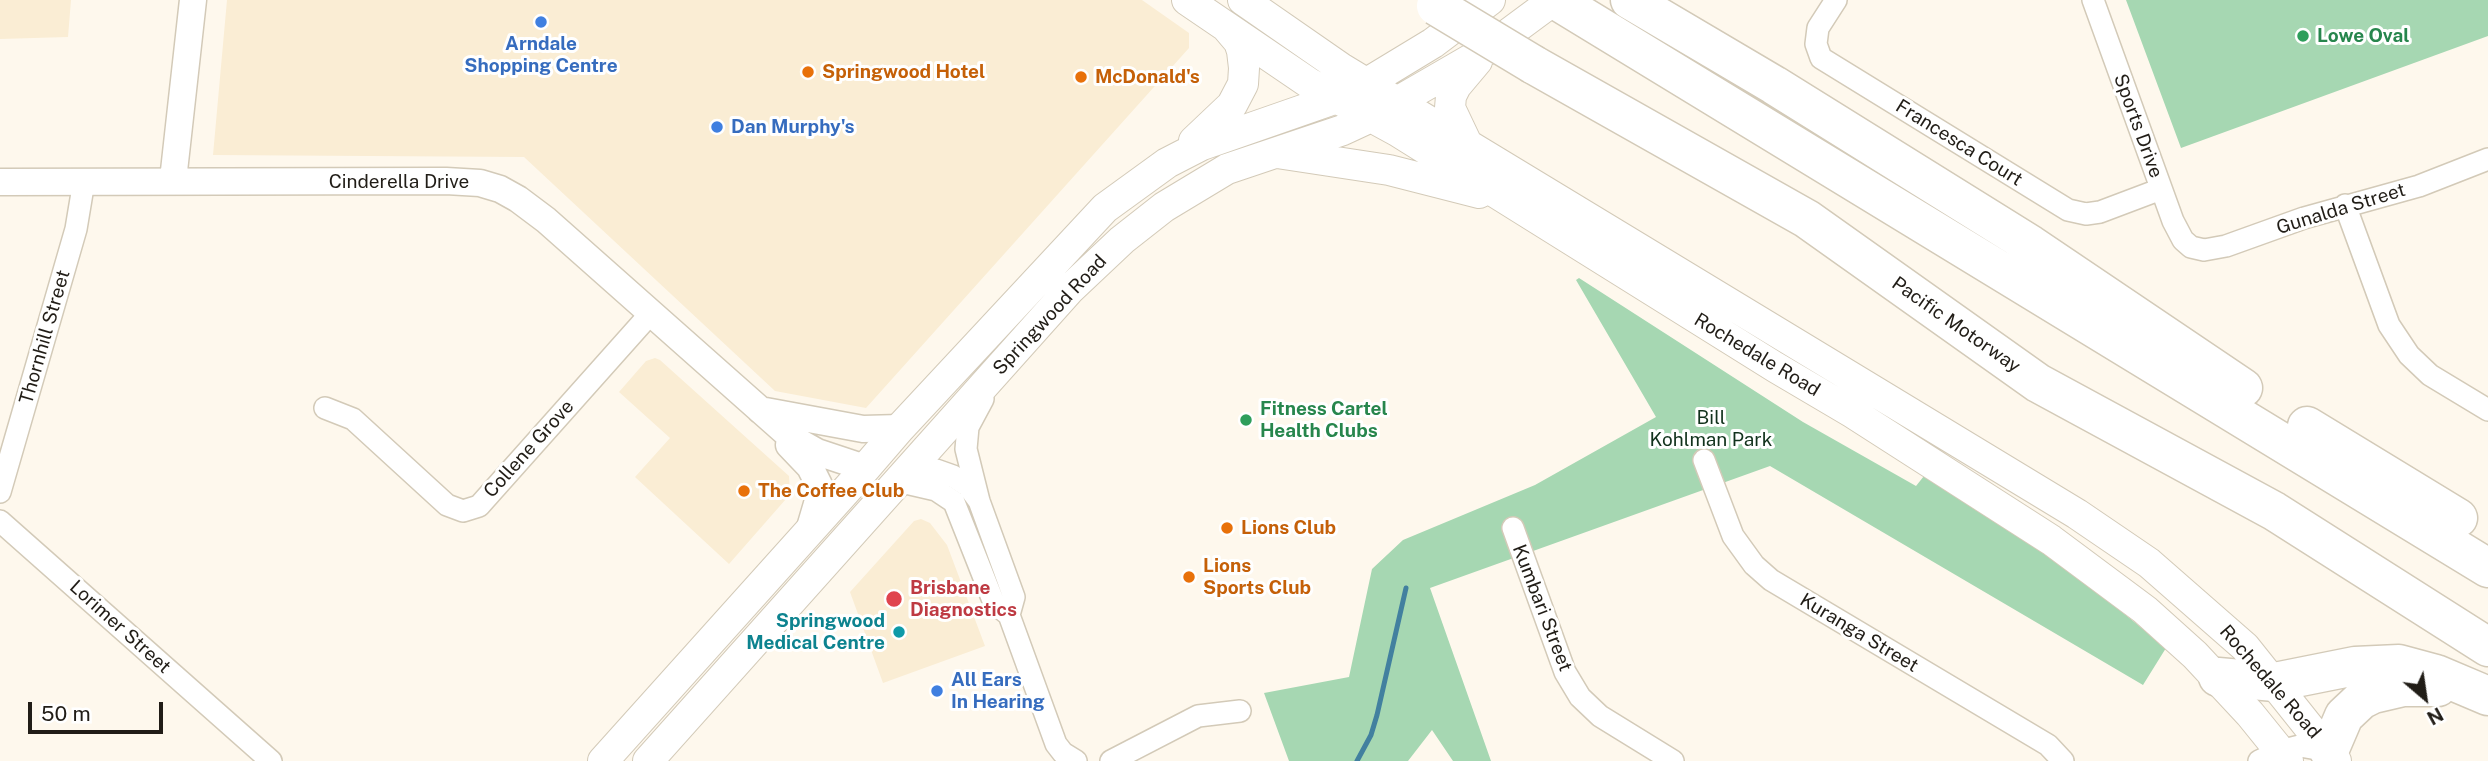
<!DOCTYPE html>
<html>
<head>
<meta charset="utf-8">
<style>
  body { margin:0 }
  #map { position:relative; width:2488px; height:761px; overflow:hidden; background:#fef8ed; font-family:"Public Sans",sans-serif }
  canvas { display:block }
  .north { position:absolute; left:2390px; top:663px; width:70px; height:70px; -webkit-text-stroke:5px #fff; paint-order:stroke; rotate:151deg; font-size:19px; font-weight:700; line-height:28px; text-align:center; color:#211d17 }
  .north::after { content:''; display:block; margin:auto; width:24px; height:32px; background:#211d17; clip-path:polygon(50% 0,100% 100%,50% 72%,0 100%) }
  .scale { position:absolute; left:28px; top:702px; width:135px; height:32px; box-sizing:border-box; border:4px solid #211d17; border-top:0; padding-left:9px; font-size:21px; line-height:24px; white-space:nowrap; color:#211d17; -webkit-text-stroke:5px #fff; paint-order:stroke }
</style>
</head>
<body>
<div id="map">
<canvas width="2488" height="761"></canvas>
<div class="north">N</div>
<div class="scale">50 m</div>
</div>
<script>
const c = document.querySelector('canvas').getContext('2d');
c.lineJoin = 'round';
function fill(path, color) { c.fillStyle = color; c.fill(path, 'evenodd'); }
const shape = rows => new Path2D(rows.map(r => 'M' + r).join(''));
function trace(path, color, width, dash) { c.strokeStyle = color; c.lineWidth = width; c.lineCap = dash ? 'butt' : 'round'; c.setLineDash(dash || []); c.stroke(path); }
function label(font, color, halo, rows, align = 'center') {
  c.font = font + ' "Public Sans",sans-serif'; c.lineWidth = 6; c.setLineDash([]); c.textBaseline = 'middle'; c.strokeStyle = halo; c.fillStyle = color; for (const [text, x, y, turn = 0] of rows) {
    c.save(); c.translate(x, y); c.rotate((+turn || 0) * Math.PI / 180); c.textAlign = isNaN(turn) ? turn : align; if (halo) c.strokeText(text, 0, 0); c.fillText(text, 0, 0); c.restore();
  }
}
fill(shape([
  [0,0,71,0,68,37,0,39],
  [227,0,1142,0,1189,33,1189,48,866,408,775,391,524,157,213,155],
  [655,358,660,360,789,476,790,493,786,499,729,564,635,477,670,438,619,392,646,361],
  [921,519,930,523,947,545,985,646,883,683,850,592,914,521]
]), '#faedd4');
fill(shape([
  [2126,0,2488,0,2488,36,2181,148],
  [1579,278,1803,422,1916,486,1924,476,2076,574,2166,648,2143,685,1770,466,1430,588,1491,761,1453,761,1432,730,1408,761,1289,761,1264,693,1349,677,1372,569,1403,540,1535,485,1656,417,1576,280]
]), '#a6d7b2');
trace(shape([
  [1357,761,1371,735,1377,715,1406,588]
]), '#42809f', 5);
const minor = shape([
  [1836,0,1818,28,1816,44,1821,58,2068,210,2086,214,2100,212,2161,189],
  [2093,0,2173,221,2183,240,2191,247,2204,250,2226,246,2304,218,2419,186,2488,159],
  [2345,205,2389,325,2409,355,2430,375,2488,410],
  [983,399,968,427,966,449,979,501,1014,597,1009,615],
  [325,408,353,419,447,505,463,511,479,506,651,313],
  [1704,460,1733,536,1754,565,1771,580,2048,745,2063,761],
  [909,469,936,470,953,476,968,486,979,501],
  [897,481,936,490,954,502,994,603,1009,615,1056,744,1063,753,1076,761],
  [0,492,76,229,84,181],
  [0,521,271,761],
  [1513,528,1565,672,1580,697,1600,716,1673,761],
  [1111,761,1198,716,1240,711],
  [2259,761,2280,751,2300,746,2329,751]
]);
const tertiary = shape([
  [173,180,193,0],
  [0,182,446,181,480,183,500,189,518,199,546,220,792,438,817,452,865,468],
  [760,410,863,429,900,428],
  [789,445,810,467,819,485,819,497,809,531]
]);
const secondary = shape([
  [1187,0,1309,83,1397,131,1775,367,1853,413,2051,540,2145,610,2195,655,2250,714,2288,761],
  [1243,0,1341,68,2077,514,2149,563,2245,647,2336,761],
  [1194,141,1232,105,1243,84,1244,68,1242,51,1239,42,1228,29],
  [1469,148,1450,108,1451,96,1456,86,1477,61],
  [1277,153,1389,170,1479,193],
  [603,761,850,486,900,428,1105,208,1167,163,1202,145,1337,98,1367,83,1433,43,1490,0],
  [648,761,1070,289,1122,240,1164,207,1227,169,1343,130,1371,117,1485,51,1554,0]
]);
const motorway = shape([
  [1556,0,2488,568],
  [1630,0,1774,85,2031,245,2243,388],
  [1534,65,1807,219,2038,383,2274,511,2488,647],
  [2307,426,2458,518],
  [2218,677,2275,682,2355,666,2399,664,2436,674,2488,696],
  [2329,751,2344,716,2361,700,2373,694,2403,687,2438,687]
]);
trace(minor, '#d3cab8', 24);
trace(tertiary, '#d3cab8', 29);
trace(secondary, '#d3cab8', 32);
trace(motorway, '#d3cab8', 41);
trace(minor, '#fff', 21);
trace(tertiary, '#fff', 26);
trace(secondary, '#fff', 30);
trace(motorway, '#fff', 38);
const motorwayBridge = shape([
  [1436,6,1534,65]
]);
trace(motorwayBridge, '#d3cab8', 41, []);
trace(motorwayBridge, '#fff', 38);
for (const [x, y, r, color] of [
  [541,22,7,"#3f7fe0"],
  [2303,36,7,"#2e9e5b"],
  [808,72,7,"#e8710a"],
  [1081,77,7,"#e8710a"],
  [717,127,7,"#3f7fe0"],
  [1246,420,7,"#2e9e5b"],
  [744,491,7,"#e8710a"],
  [1227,528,7,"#e8710a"],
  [1189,577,7,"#e8710a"],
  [894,599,9,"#e0444e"],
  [899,632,7,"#0f9aa8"],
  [937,691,7,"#3f7fe0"]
]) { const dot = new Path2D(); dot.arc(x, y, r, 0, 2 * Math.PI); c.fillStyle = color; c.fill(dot); trace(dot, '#fff', 2.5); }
label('bold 19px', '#27864d', '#fff', [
  ["Lowe Oval",2317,36],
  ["Fitness Cartel",1260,409],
  ["Health Clubs",1260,431]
], 'left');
label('bold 19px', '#366cbe', '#fff', [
  ["Arndale",541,44,"center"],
  ["Shopping Centre",541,66,"center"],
  ["Dan Murphy's",731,127],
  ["All Ears",951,680],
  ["In Hearing",951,702]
], 'left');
label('bold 19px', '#c56008', '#fff', [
  ["Springwood Hotel",822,72],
  ["McDonald's",1095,77],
  ["The Coffee Club",758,491],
  ["Lions Club",1241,528],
  ["Lions",1203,566],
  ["Sports Club",1203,588]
], 'left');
label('19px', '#211d17', '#fff', [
  ["Sports Drive",2138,126,70],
  ["Francesca Court",1959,143,32],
  ["Cinderella Drive",399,182],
  ["Gunalda Street",2341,209,-17],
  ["Springwood Road",1050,315,-47],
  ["Pacific Motorway",1956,325,35],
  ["Thornhill Street",45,337,-74],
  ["Rochedale Road",1757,355,31],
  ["Collene Grove",529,449,-48],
  ["Kumbari Street",1542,608,69],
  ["Lorimer Street",120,627,42],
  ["Kuranga Street",1859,633,31],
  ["Rochedale Road",2270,682,49]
]);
label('19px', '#11321c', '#fff', [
  ["Bill",1711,418],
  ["Kohlman Park",1711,440]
]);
label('bold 19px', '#be3a42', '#fff', [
  ["Brisbane",910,588],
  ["Diagnostics",910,610]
], 'left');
label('bold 19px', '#0d838f', '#fff', [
  ["Springwood",885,621],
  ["Medical Centre",885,643]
], 'right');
</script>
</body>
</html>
